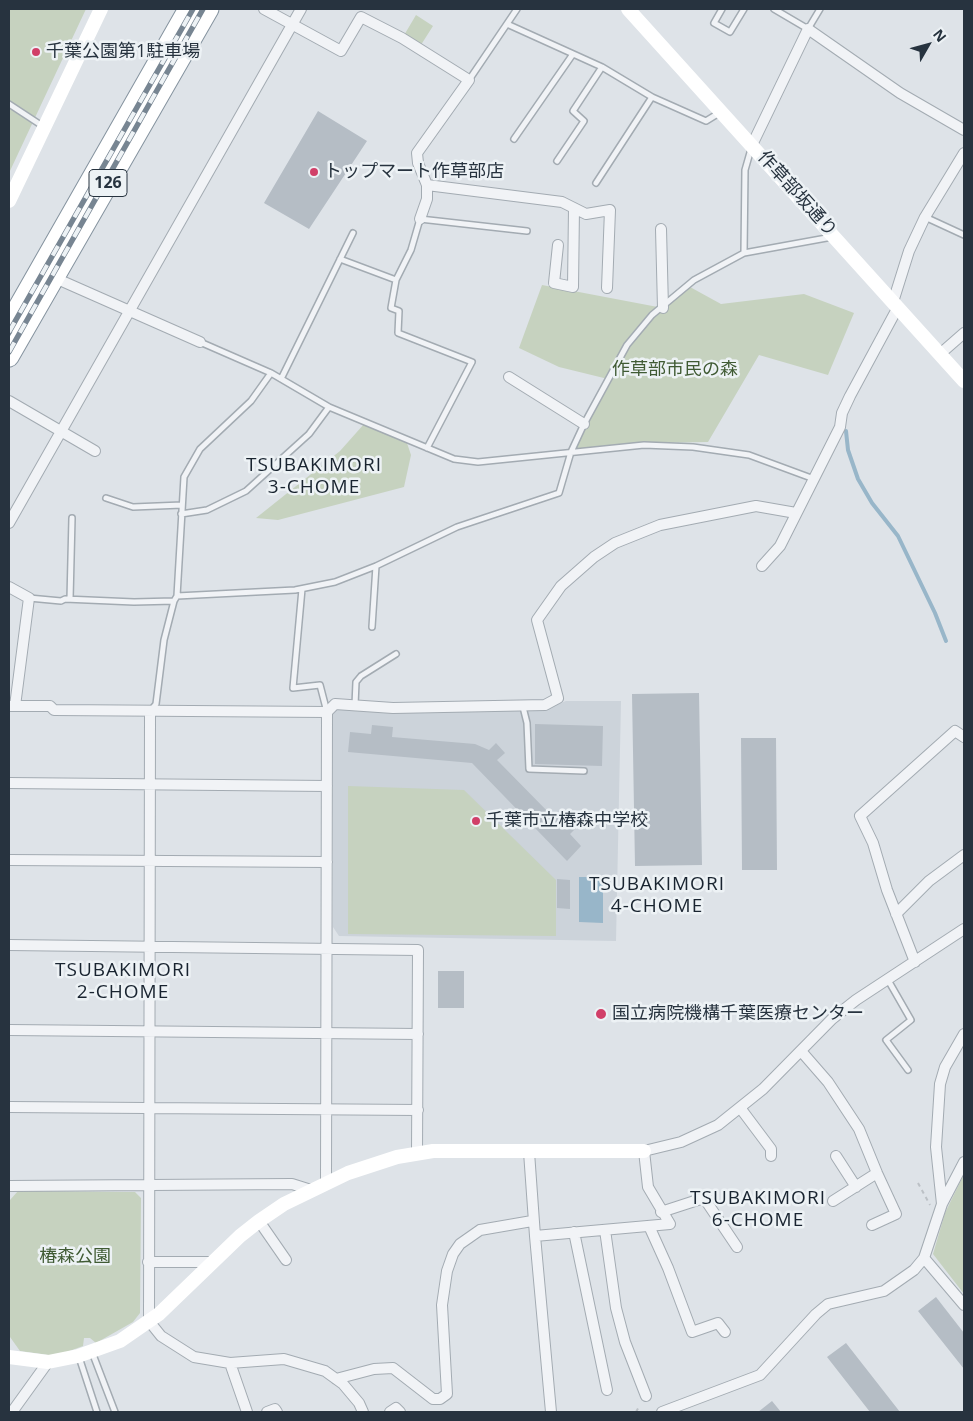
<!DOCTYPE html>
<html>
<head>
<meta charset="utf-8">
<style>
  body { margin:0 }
  #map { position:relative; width:973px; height:1421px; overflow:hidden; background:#dee3e8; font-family:"Open Sans",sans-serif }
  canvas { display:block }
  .frame { position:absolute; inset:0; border:10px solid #27333f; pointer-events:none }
  .north { position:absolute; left:903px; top:20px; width:50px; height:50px; -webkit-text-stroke:4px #edf2f5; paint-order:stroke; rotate:52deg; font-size:14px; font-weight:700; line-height:20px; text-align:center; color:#27333f }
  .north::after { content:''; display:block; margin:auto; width:18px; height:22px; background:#27333f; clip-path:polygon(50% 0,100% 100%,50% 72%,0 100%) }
</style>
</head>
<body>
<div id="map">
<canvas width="973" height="1421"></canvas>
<div class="frame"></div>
<div class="north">N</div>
</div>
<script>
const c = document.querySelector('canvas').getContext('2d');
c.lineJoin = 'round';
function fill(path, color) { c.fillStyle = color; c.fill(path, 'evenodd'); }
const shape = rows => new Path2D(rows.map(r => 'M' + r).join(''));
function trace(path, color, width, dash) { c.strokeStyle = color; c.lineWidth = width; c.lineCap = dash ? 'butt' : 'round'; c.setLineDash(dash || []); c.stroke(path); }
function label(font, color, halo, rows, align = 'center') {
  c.font = font + ' "Open Sans","Noto Sans JP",sans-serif'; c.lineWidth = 5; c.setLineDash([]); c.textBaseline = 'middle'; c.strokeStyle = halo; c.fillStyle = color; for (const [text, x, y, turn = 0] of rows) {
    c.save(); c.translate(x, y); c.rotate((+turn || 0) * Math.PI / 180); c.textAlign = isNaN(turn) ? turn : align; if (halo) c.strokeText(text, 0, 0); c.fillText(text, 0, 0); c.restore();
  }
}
fill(shape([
  [566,701,621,701,616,941,339,936,333,927,333,714,338,709,543,709]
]), '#ccd3da');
fill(shape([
  [9,9,86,9,9,173],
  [416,15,433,26,419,48,403,37],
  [542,285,663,308,690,287,721,304,804,294,854,313,828,375,759,355,708,442,647,443,579,450,575,446,612,380,559,367,519,348],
  [364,424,407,443,411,455,404,487,278,520,256,518,340,451],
  [348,786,464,790,556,880,556,936,348,934],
  [964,1174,964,1294,933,1254,945,1213],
  [18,1191,135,1192,141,1198,140,1313,133,1322,96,1343,90,1338,84,1338,83,1346,56,1356,20,1351,10,1337,10,1200]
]), '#c6d2bf');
fill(shape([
  [579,877,603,877,603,923,579,922]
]), '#98b6c9');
trace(shape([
  [846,431,848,450,858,479,872,503,898,536,935,613,946,641]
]), '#98b6c9', 4);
fill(shape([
  [318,111,367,141,309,229,264,203],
  [699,693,702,865,635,866,632,694],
  [535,724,603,726,602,766,535,764],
  [372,725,393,727,392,737,475,744,489,750,496,743,505,753,497,760,554,818,562,811,577,827,570,834,581,846,567,861,472,763,348,752,350,732,371,734],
  [741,738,776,738,777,870,742,870],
  [557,879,570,880,570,909,557,908],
  [438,971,464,971,464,1008,438,1008],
  [936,1297,964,1333,964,1369,918,1311],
  [846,1343,900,1412,870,1412,827,1357],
  [772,1401,781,1412,758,1412]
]), '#b5bdc5');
const lane = shape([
  [722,9,714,23,730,32,744,9],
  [774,9,808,29,820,9],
  [507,24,602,67,652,97,596,183],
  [469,80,517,9],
  [652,97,706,121,719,113],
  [9,104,44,127],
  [514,139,573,54],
  [557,161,584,121,573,111,602,67],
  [925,217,964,235],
  [744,253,745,170,751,149],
  [340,259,396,280,411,250,420,219,527,231],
  [396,280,391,308,399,311,398,333,472,362,427,448],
  [200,342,271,373,329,407,454,459,478,462,644,445,693,447,749,455,814,479],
  [281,379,353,233],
  [106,498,133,507,182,505],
  [181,514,207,510,246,491,309,434,329,407],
  [302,589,293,688,320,685,327,712],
  [177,596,295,590,335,582,376,566,457,527,559,493,571,452,584,424,627,345,652,315,694,280,744,253,832,237],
  [29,598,61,601,65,599,134,602,174,601],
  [70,599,72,518],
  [372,627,376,566],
  [355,705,356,682,361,676,396,654],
  [523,707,527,723,529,769,584,771],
  [151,710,156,704,164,640,174,601,177,596,184,477,200,449,251,401,271,373],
  [888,980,911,1020,886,1040,908,1070],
  [92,1352,115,1412],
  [79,1357,97,1412]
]);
const street = shape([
  [264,9,341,51,361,17,402,38,469,80,417,153,418,163,427,185,427,199,420,219],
  [752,145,808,29,900,93,964,130],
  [427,185,562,202,586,214,610,210,607,288],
  [661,229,663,308],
  [558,245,554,283,573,287,574,208],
  [55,278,200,342],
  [893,302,909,251,925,217,964,153],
  [940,354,964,333],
  [509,377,584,424],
  [9,401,95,451],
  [9,523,301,9],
  [762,566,780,546,840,427,842,413,850,396,898,307],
  [9,587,29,598,15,706],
  [9,706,50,706,54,710,327,712],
  [150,711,149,1321,161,1336,194,1357,230,1363,284,1359,325,1371,343,1384,359,1403,363,1412],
  [9,783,327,786],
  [9,860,327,862],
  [896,914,929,881,964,855],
  [9,945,418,950,417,1153],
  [915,962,887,890,873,843,860,816,955,731,964,737],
  [9,1030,418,1034],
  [801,1051,828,1082,859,1129,877,1173,896,1214,872,1225],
  [9,1107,418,1110],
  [741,1109,771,1149,771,1156],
  [529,1152,535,1236],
  [836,1156,856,1187],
  [326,1183,327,712,335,704,393,708,545,705,558,698,537,620,561,586,594,557,615,543,660,525,756,506,796,513],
  [9,1186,292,1184,311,1190],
  [833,1201,877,1173],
  [942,1204,936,1147,940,1084,945,1067,964,1034],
  [661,1212,704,1198,737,1247],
  [259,1221,286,1260],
  [649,1226,668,1268,692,1332,718,1323,725,1332],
  [605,1230,616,1308,625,1342,646,1396],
  [574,1232,607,1390],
  [924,1258,964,1305],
  [148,1262,212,1262],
  [230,1363,247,1412],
  [336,1379,374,1369,393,1368,433,1399,440,1399,447,1394,442,1305,447,1271,453,1254,460,1244,480,1230,532,1221],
  [12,1412,48,1362],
  [267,1412,275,1409,277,1412],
  [390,1412,396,1408,400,1412],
  [551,1412,535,1236,670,1224,648,1187,644,1151,681,1142,718,1125,763,1089,832,1019,856,1000,964,929],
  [662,1412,760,1375,816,1314,828,1304,884,1291,914,1270,924,1258,942,1204,964,1162]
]);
const highway = shape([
  [9,323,188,9],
  [9,357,209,9]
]);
trace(lane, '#a3abb2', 8);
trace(street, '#a3abb2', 12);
trace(highway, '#85939f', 21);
trace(shape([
  [918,1183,930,1205],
  [636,1412,640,1405]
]), '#bcc1c6', 2, [4, 4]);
trace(lane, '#f1f3f6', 5);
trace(street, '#f1f3f6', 10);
trace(shape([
  [628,9,964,381],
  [9,201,101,9],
  [9,1357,48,1362,78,1356,120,1341,159,1314,240,1236,259,1221,284,1204,348,1173,397,1157,433,1151,644,1151]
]), '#fff', 14);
trace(highway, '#fff', 19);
const rail = shape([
  [9,332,193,9],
  [9,352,203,9]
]);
trace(rail, '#778592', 5.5);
trace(rail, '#edf2f5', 4, [11]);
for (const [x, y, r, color] of [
  [36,52,5,"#d13f68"],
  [314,172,5,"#d13f68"],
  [476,821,5,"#d13f68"],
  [601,1014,6,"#d13f68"]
]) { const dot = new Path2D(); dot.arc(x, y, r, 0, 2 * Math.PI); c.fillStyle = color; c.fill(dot); trace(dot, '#edf2f5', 2); }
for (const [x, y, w] of [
  [108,183,38]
]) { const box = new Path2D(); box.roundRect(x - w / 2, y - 13.5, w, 27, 4); c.fillStyle = '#edf2f5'; c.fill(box); trace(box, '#27333f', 1); }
label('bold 16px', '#27333f', null, [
  ["126",108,183]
]);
label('18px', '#27333f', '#edf2f5', [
  ["千葉公園第1駐車場",46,52],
  ["トップマート作草部店",324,172],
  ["千葉市立椿森中学校",486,821],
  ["国立病院機構千葉医療センター",612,1014]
], 'left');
label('18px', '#27333f', '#edf2f5', [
  ["作草部坂通り",797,194,48]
]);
label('18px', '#405b34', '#edf2f5', [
  ["作草部市民の森",675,370],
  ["椿森公園",75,1257]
]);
c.letterSpacing = '1px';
label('19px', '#192430', '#edf2f5', [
  ["TSUBAKIMORI",314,466],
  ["3-CHOME",314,488],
  ["TSUBAKIMORI",657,885],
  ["4-CHOME",657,907],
  ["TSUBAKIMORI",123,971],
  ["2-CHOME",123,993],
  ["TSUBAKIMORI",758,1199],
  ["6-CHOME",758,1221]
]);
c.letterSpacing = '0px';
</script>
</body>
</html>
